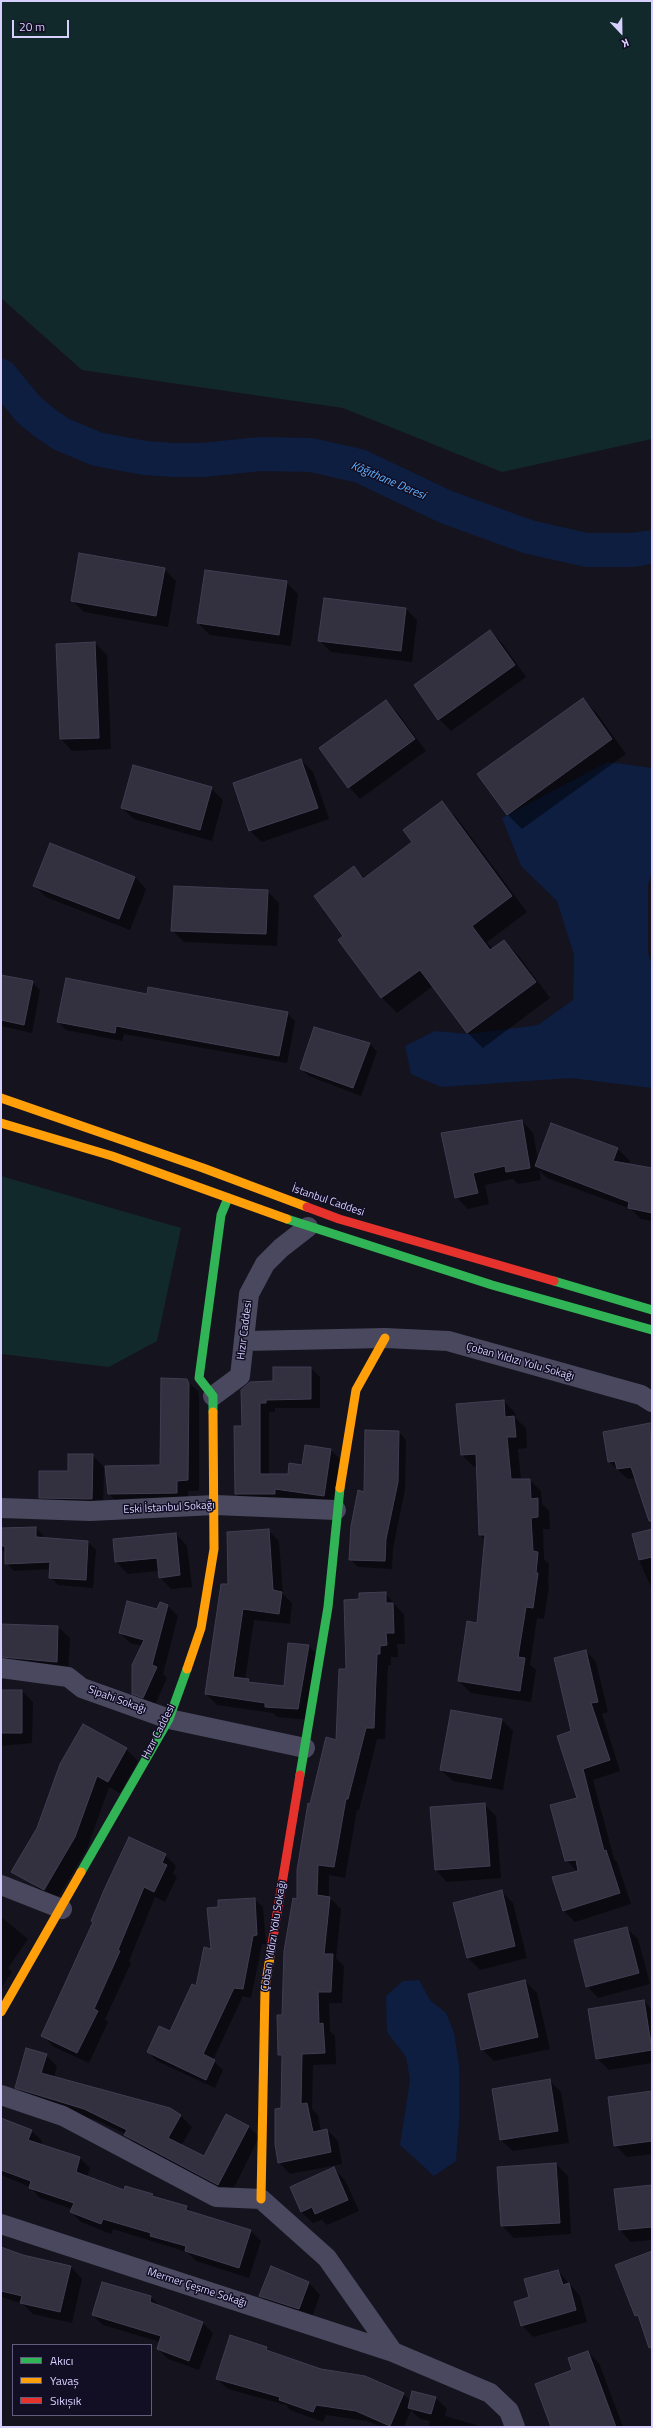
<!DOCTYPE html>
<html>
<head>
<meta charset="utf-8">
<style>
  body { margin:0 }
  #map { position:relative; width:653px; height:2428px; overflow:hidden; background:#15131e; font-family:"Titillium Web",sans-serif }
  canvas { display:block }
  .frame { position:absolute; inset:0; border:2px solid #d7d0ff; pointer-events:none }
  .legend { position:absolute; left:12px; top:2344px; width:140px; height:72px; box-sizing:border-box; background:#120e23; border:1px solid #615c7b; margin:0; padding:5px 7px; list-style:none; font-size:12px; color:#d7d0ff }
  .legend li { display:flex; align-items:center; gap:8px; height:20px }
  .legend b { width:20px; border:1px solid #615c7b }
  .north { position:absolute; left:601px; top:12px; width:40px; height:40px; -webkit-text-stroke:3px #120e23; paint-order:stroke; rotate:158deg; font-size:11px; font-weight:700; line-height:16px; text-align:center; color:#d7d0ff }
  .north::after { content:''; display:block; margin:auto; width:14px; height:18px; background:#d7d0ff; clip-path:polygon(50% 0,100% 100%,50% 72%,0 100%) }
  .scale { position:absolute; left:12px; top:20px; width:57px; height:18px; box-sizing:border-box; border:2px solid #d7d0ff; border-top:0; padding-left:5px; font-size:12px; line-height:14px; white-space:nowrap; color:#d7d0ff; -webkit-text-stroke:3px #120e23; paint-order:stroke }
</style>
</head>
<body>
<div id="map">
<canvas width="653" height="2428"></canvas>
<div class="frame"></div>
<ul class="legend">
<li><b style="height:5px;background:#30b455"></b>Akıcı</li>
<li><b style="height:5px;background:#ff9f0a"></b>Yavaş</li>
<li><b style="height:5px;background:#e5322d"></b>Sıkışık</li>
</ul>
<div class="north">K</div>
<div class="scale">20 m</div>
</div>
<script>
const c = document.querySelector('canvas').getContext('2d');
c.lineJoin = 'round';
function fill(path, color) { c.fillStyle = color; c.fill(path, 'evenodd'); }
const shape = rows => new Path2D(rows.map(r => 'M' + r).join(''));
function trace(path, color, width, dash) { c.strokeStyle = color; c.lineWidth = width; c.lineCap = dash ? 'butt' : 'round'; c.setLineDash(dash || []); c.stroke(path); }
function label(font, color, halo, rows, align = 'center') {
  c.font = font + ' "Titillium Web",sans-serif'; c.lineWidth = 3; c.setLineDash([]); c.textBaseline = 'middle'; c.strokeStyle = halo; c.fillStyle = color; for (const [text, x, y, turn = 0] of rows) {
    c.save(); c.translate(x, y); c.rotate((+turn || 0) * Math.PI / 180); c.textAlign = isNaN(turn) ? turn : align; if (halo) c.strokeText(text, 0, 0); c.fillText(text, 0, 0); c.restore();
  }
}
fill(shape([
  [1,1,652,1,652,439,502,472,343,408,82,370,1,298],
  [1,1176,181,1228,157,1341,109,1367,1,1354]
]), '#12292b');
fill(shape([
  [607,762,652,768,652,873,648,884,648,953,652,965,652,1088,571,1078,441,1087,411,1074,405,1046,435,1031,469,1034,538,1025,573,1000,574,955,557,901,521,866,502,818],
  [419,1980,430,2000,446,2013,454,2032,459,2066,459,2121,456,2161,434,2176,400,2145,410,2080,406,2057,387,2032,386,1996,403,1981]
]), '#0d1e41');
fill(shape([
  [164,569,176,581,168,627,84,612,72,600],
  [286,582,298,594,291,646,210,635,198,623],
  [406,609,417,620,412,662,331,652,319,640],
  [490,632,502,643,526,677,451,731,439,719,415,685],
  [95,643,107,655,111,749,72,751,61,739],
  [583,699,598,715,626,754,522,829,507,814],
  [386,701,397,712,426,751,360,799,349,787],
  [301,760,313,772,329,819,262,842,250,831,234,783],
  [211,788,223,800,212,841,134,819,122,808],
  [442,803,457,818,527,912,487,942,493,950,504,941,519,956,550,998,483,1048,468,1033,433,986,397,1013,382,998,339,940,345,936,354,868,365,879,414,842],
  [135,877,146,889,130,930,46,897,34,885],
  [267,891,279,903,277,946,184,942,172,930],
  [1,976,32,982,40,990,32,1033,1,1026],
  [148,995,287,1013,295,1021,287,1063,124,1034,122,1041,66,1030,58,1022],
  [370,1044,377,1052,361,1096,309,1076,301,1069],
  [522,1121,533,1133,538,1160,551,1124,618,1149,630,1161,628,1165,652,1169,652,1221,641,1219,631,1209,547,1178,539,1170,541,1180,518,1184,513,1179,485,1185,489,1204,468,1209,456,1197,443,1134],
  [311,1368,320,1377,320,1408,275,1408,275,1412,269,1412,269,1475,289,1475,331,1450,340,1459,333,1505,245,1503,236,1494,243,1427,274,1382],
  [186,1380,198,1391,199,1396,199,1491,188,1491,188,1504,120,1505,109,1494,161,1466],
  [504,1401,515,1413,516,1419,526,1428,527,1448,518,1449,521,1480,530,1480,541,1491,542,1504,549,1511,550,1529,543,1529,544,1559,549,1564,548,1584,549,1586,544,1619,537,1618,530,1665,536,1670,531,1702,471,1693,459,1681,478,1624,486,1541,480,1535,477,1466,474,1467,462,1455,458,1405],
  [650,1424,652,1426,652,1526,646,1500,636,1478,628,1479,609,1462,604,1432],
  [399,1432,406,1440,405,1490,393,1548,392,1569,358,1567,350,1559,364,1493],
  [92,1455,104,1467,103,1511,51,1509,40,1497],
  [36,1528,44,1536,44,1539,88,1542,96,1550,93,1588,58,1585,50,1577,50,1569,14,1571,6,1563,6,1553,1,1549,1,1529],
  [268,1530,279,1541,283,1594,292,1603,290,1624,254,1620,245,1680,252,1684,285,1687,309,1646,320,1657,309,1720,277,1717,273,1713,217,1705,206,1694,229,1586],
  [652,1530,652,1589,639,1560],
  [176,1534,187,1546,192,1587,171,1589,160,1577,159,1571,128,1574,116,1562],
  [385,1593,404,1615,405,1644,397,1644,398,1657,391,1657,391,1665,388,1665,385,1739,377,1739,359,1810,357,1810,345,1878,329,1875,329,1897,341,1909,336,1958,344,1966,342,2003,329,2003,330,2031,335,2036,336,2064,313,2065,312,2109,318,2115,321,2131,327,2130,338,2141,342,2164,290,2174,279,2162,283,2058,279,2055,311,1805,337,1741,360,1600],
  [168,1606,178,1616,163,1674,167,1678,154,1707,143,1703,133,1693,142,1646,130,1643,120,1633],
  [1,1625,58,1627,70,1638,68,1673,15,1668,3,1656,1,1649],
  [586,1651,596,1662,608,1712,602,1714,620,1771,593,1780,614,1859,617,1862,631,1904,575,1922,564,1911,553,1878,578,1872,566,1860,578,1799,572,1732],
  [1,1691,22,1691,33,1702,32,1743,1,1746],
  [502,1720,513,1731,503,1790,453,1781,441,1770],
  [84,1725,126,1749,138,1761,120,1793,109,1787,87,1849,56,1901,44,1895,32,1883,37,1829],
  [484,1804,496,1816,501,1878,447,1882,436,1870],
  [165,1855,176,1866,173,1873,177,1877,165,1902,155,1897,129,1961,131,1963,105,2019,108,2022,89,2063,54,2047,43,2036],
  [501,1891,513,1903,527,1958,480,1970,468,1958,454,1903],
  [254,1899,263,1907,266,1944,262,1944,251,1998,243,1996,213,2060,223,2070,215,2088,157,2061,148,2052,171,2033,197,1988,212,1950,219,1908],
  [1,1917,28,1939,8,1968,12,1972,1,1988],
  [626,1928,638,1939,650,1984,598,1998,587,1986],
  [525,1981,537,1993,550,2049,494,2061,482,2049],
  [644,2001,652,2010,652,2063,609,2070,597,2058],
  [46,2055,57,2066,54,2078,169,2109,181,2116,192,2127,181,2146,205,2158,248,2126,259,2137,230,2196,136,2146,126,2134,96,2120,27,2098,16,2087],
  [549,2080,561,2092,569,2143,513,2151,501,2140],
  [652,2092,652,2154,627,2157,615,2145],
  [2,2119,32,2131,42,2141,41,2145,80,2158,90,2168,87,2177,125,2192,153,2194,157,2199,187,2207,193,2213,251,2231,261,2241,249,2278,196,2261,187,2252,113,2229,111,2234,81,2222,71,2212,72,2209,40,2198,30,2187,1,2175],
  [556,2164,568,2176,571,2234,514,2238,502,2226,499,2168],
  [334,2169,345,2180,359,2211,327,2225,322,2220,313,2223,301,2212],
  [652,2186,652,2240,631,2242,620,2230,615,2190],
  [1,2248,22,2256,71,2267,82,2279,72,2323,33,2314,23,2304,1,2297],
  [271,2267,309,2283,320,2295,311,2320,272,2308,261,2296],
  [558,2271,580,2296,587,2322,533,2337,522,2325,530,2298],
  [102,2283,151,2297,161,2307,203,2323,213,2333,199,2370,168,2359,158,2349,160,2342,103,2325,93,2315],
  [266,2348,271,2353,321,2370,403,2394,411,2401,436,2398,447,2409,445,2416,483,2427,428,2427,430,2421,420,2419,411,2410,404,2427,381,2427,367,2421,326,2415,323,2422,290,2410,286,2405,228,2389,217,2379],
  [588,2352,599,2363,623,2427,552,2427,573,2371]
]), '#0007');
trace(shape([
  [1,376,29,410,45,423,61,434,97,449,145,458,173,460,203,460,260,454,311,455,360,466,446,507,529,537,587,550,632,550,652,547]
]), '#0d1e41', 34);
const building = shape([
  [79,553,165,568,156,616,71,601,79,553],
  [205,570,287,581,279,635,197,623,205,570],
  [324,598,406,608,401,651,318,641,324,598],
  [490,630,515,665,438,720,414,685,490,630],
  [95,642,99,738,60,739,56,644,95,642],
  [583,698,612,739,507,815,477,774,583,698],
  [386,700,415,739,348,788,319,748,386,700],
  [301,759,318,808,249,831,233,783,301,759],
  [133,765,212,787,200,830,121,808,133,765],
  [442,801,512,896,472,926,490,950,504,940,536,982,467,1033,420,970,381,998,338,940,343,936,314,896,354,866,363,879,412,842,403,830,442,801],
  [50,843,135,877,119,919,33,886,50,843],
  [174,886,268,890,266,934,171,931,174,886],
  [1,975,33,981,24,1025,1,1020,1,975],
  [66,978,147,994,148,987,288,1012,279,1056,116,1026,115,1033,57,1022,66,978],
  [314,1027,370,1043,353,1088,300,1069,314,1027],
  [522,1120,530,1168,506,1172,505,1166,473,1173,478,1193,455,1198,441,1133,522,1120],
  [551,1123,618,1148,613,1161,652,1168,652,1213,628,1208,629,1202,535,1166,551,1123],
  [273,1367,311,1367,311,1399,266,1400,266,1403,260,1403,260,1474,288,1474,289,1463,302,1465,305,1445,331,1449,324,1496,275,1489,275,1494,235,1494,234,1426,242,1426,241,1390,250,1382,273,1381,273,1367],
  [161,1378,187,1379,189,1384,188,1480,177,1481,177,1493,108,1494,105,1466,160,1465,161,1378],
  [504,1400,505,1417,514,1416,516,1437,507,1437,511,1479,530,1479,531,1499,538,1498,538,1517,531,1518,533,1551,538,1552,536,1573,538,1573,533,1608,526,1607,518,1657,525,1658,520,1691,458,1681,467,1621,477,1623,485,1535,479,1535,476,1454,461,1455,456,1404,504,1400],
  [650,1423,652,1521,649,1521,631,1467,617,1469,615,1461,608,1462,603,1432,650,1423],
  [365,1430,399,1431,398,1482,386,1539,385,1561,349,1560,351,1526,358,1490,364,1492,365,1430],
  [68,1454,93,1454,92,1499,39,1498,39,1471,68,1471,68,1454],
  [36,1527,36,1537,88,1541,86,1580,49,1578,50,1562,5,1564,5,1546,1,1546,1,1528,36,1527],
  [269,1529,273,1590,282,1592,279,1614,243,1609,233,1677,249,1679,248,1682,284,1686,288,1643,309,1645,298,1709,265,1707,265,1703,205,1694,221,1584,228,1584,227,1532,269,1529],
  [652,1529,652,1557,639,1560,632,1534,652,1529],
  [176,1533,180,1575,159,1578,157,1558,115,1562,113,1539,176,1533],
  [386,1592,386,1603,393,1603,394,1633,386,1633,387,1645,380,1646,380,1654,377,1654,374,1728,366,1728,348,1799,346,1799,334,1867,318,1865,317,1895,330,1897,324,1954,333,1954,331,1992,318,1992,319,2024,323,2023,325,2053,302,2054,301,2104,307,2103,313,2132,327,2129,331,2152,278,2163,275,2144,275,2109,281,2108,282,2055,278,2055,277,2015,282,2015,284,1951,293,1898,297,1899,297,1870,308,1803,310,1804,326,1737,336,1740,339,1669,346,1669,344,1600,359,1599,359,1593,386,1592],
  [127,1601,157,1609,160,1602,168,1605,152,1665,157,1667,143,1698,132,1694,132,1665,144,1640,119,1633,127,1601],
  [1,1624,58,1626,57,1662,2,1657,1,1624],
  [586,1650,598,1702,591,1703,610,1760,583,1769,604,1851,606,1850,620,1893,563,1911,552,1877,578,1871,576,1860,565,1861,550,1805,577,1798,557,1736,571,1731,554,1658,586,1650],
  [1,1690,22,1690,22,1733,1,1733,1,1690],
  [451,1710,502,1719,491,1779,440,1770,451,1710],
  [83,1724,127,1748,108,1782,97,1776,75,1837,44,1890,11,1872,37,1828,60,1764,83,1724],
  [485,1803,490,1866,435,1870,430,1807,485,1803],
  [129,1837,166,1854,162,1863,167,1865,154,1892,144,1887,118,1950,120,1951,94,2009,98,2011,77,2053,41,2036,93,1922,91,1921,104,1890,129,1837],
  [502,1890,515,1946,467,1958,453,1903,502,1890],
  [255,1898,257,1935,253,1936,243,1989,234,1988,203,2054,215,2060,206,2080,147,2052,159,2026,170,2031,192,1984,196,1986,204,1947,211,1949,207,1908,218,1907,218,1900,255,1898],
  [627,1927,639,1973,586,1987,574,1940,627,1927],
  [525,1980,538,2037,481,2050,468,1994,525,1980],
  [644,2000,652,2050,596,2059,588,2009,644,2000],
  [26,2048,47,2054,41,2073,170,2108,181,2115,168,2138,204,2156,226,2114,249,2126,218,2185,124,2135,127,2130,84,2109,15,2088,26,2048],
  [550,2079,558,2131,500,2140,492,2089,550,2079],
  [652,2091,652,2141,614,2146,608,2097,652,2091],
  [1,2118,32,2130,28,2140,80,2157,76,2172,124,2190,125,2186,153,2194,152,2196,187,2206,186,2210,251,2230,239,2268,185,2251,186,2246,150,2236,151,2233,103,2219,101,2224,70,2212,74,2203,29,2188,31,2181,1,2170,1,2118],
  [556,2163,560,2223,501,2226,497,2167,556,2163],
  [334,2167,348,2200,315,2214,312,2207,301,2212,290,2187,334,2167],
  [652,2185,652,2227,619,2230,614,2189,652,2185],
  [1,2247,23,2255,71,2266,60,2312,20,2303,22,2296,1,2291,1,2247],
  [652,2251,652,2347,649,2348,638,2315,635,2316,615,2265,652,2251],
  [271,2266,309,2282,299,2309,259,2296,271,2266],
  [558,2270,563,2285,569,2283,576,2310,521,2326,514,2302,529,2297,524,2279,558,2270],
  [102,2282,151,2296,150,2302,203,2322,189,2361,157,2349,161,2336,92,2315,102,2282],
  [230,2335,267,2347,266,2350,321,2369,365,2376,404,2393,390,2426,356,2411,316,2405,313,2412,279,2400,280,2397,216,2379,230,2335],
  [588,2351,616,2427,551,2427,535,2384,572,2370,568,2358,588,2351],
  [412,2391,436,2397,431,2414,408,2408,412,2391]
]);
fill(building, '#333140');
trace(building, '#413d52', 1);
trace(shape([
  [245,1341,385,1338,448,1341,641,1395,652,1402],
  [213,1396,240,1376,249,1294,265,1264,281,1248,308,1227],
  [1,1508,90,1511,215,1505,336,1510],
  [1,1668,68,1677,82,1688,169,1719,305,1748],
  [1,1885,62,1909],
  [1,2095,63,2116,216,2197,261,2199,327,2258,393,2352,490,2393,509,2411,515,2427],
  [1,2224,393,2352]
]), '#49485f', 20);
trace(shape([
  [287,1219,492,1285,652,1330],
  [554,1281,652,1310],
  [213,1412,213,1396,199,1378,221,1215,228,1198],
  [300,1775,328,1607,340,1488],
  [81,1872,169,1719,187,1669]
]), '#30b455', 9);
trace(shape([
  [1,1098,203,1168,307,1207],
  [1,1123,112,1156,287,1219],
  [340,1488,356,1390,385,1338],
  [187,1669,201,1628,214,1549,213,1412],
  [1,2012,81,1872],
  [261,2199,265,1989,272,1944]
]), '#ff9f0a', 9);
trace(shape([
  [307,1207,339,1219,554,1281],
  [272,1944,300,1775]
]), '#e5322d', 9);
label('11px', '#d7d0ff', '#120e23', [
  ["İstanbul Caddesi",328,1201,19],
  ["Hızır Caddesi",245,1330,-83],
  ["Çoban Yıldızı Yolu Sokağı",520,1362,16],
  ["Eski İstanbul Sokağı",169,1508,-3],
  ["Sipahi Sokağı",117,1700,20],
  ["Hızır Caddesi",159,1732,-63],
  ["Çoban Yıldızı Yolu Sokağı",274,1936,-81],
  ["Mermer Çeşme Sokağı",197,2288,18]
]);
label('italic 12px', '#5eb0ff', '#120e23', [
  ["Kâğıthane Deresi",388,481,23]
]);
</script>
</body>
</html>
